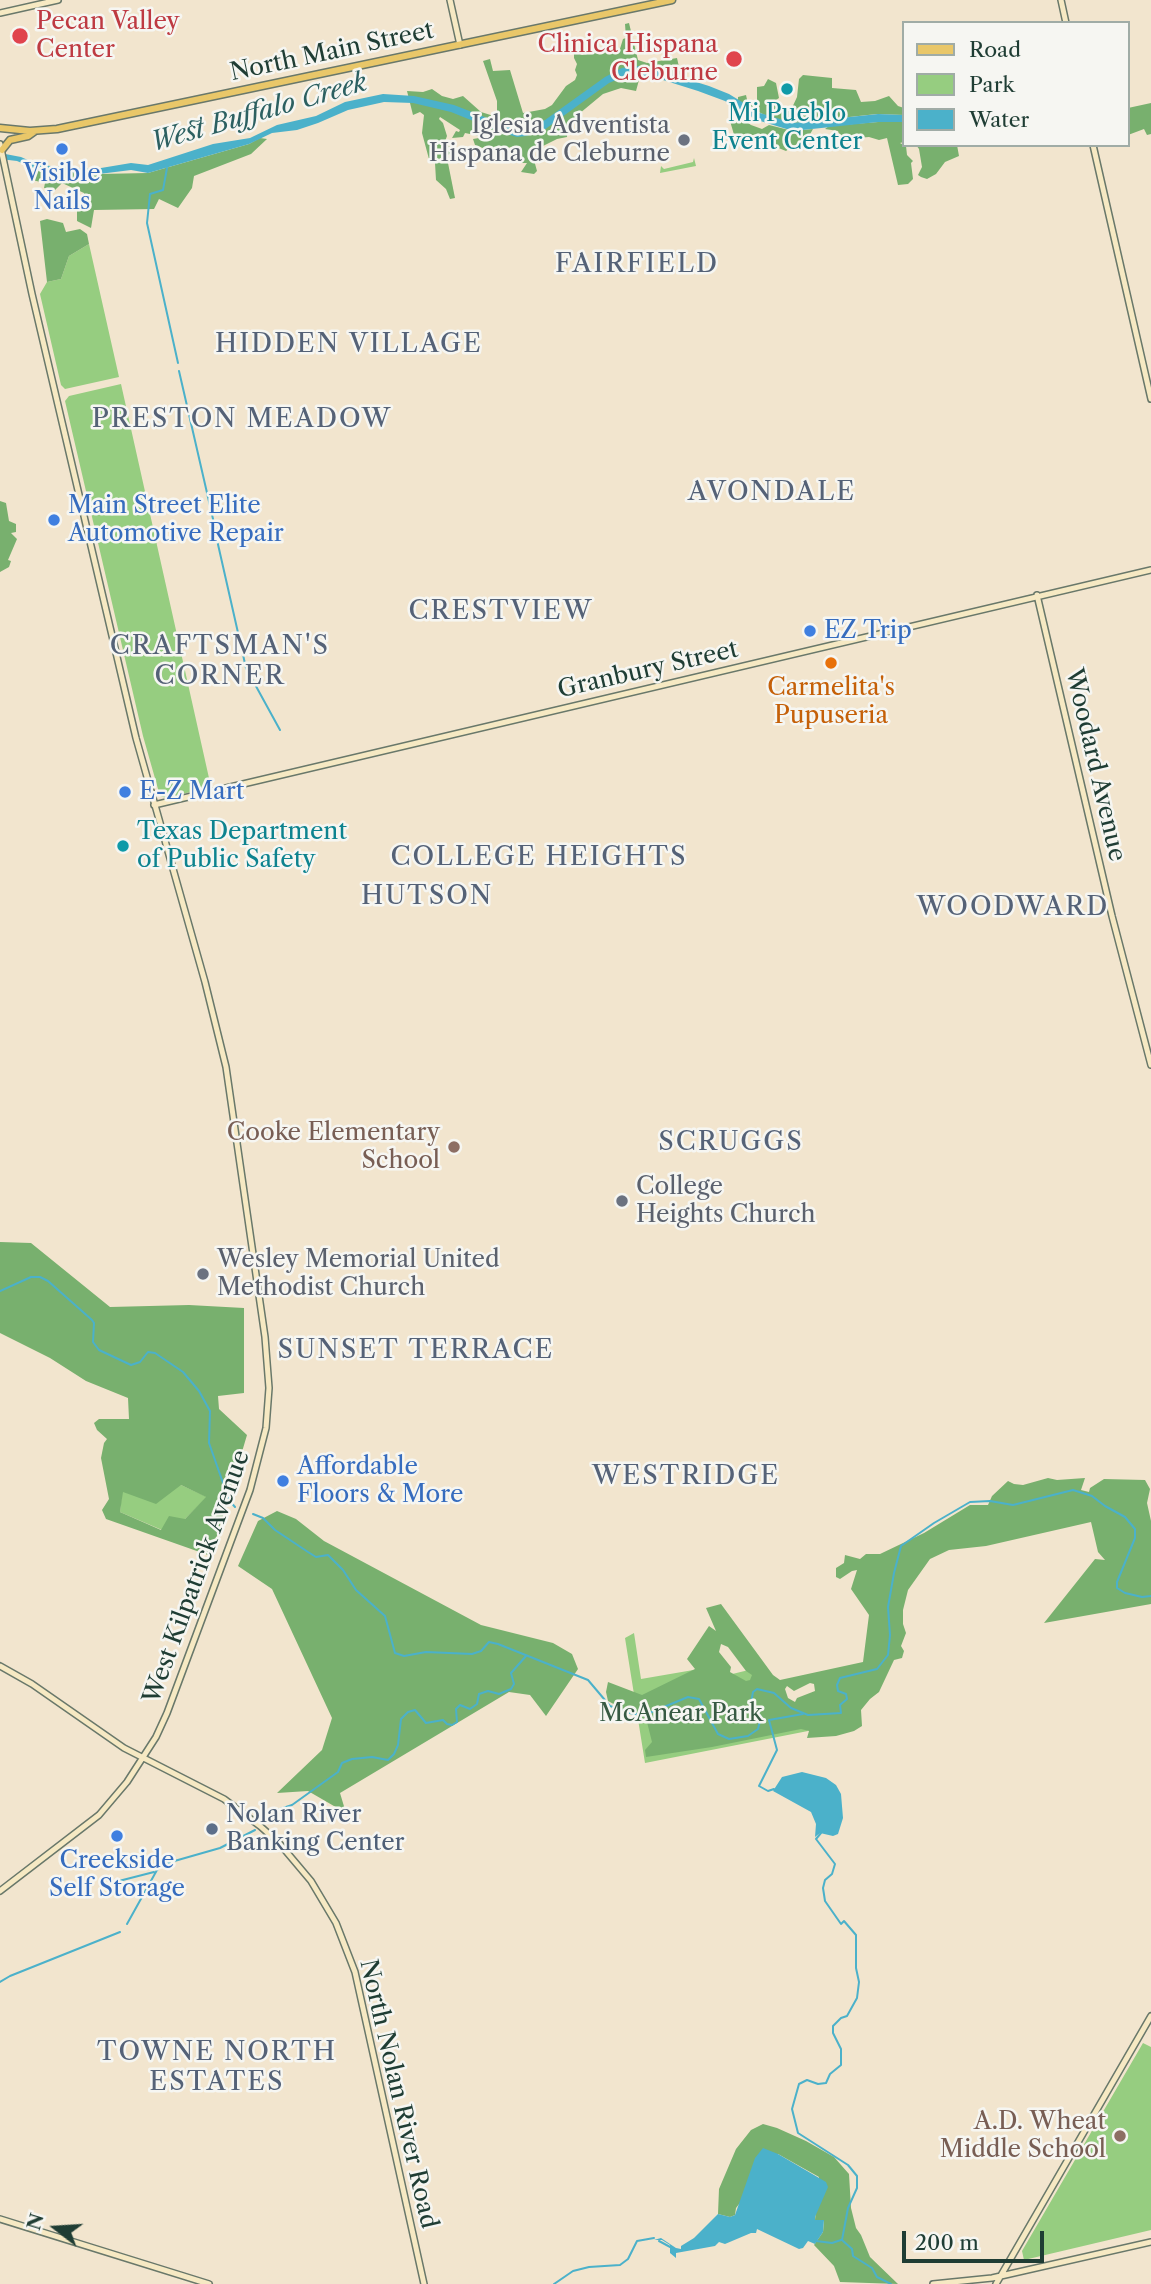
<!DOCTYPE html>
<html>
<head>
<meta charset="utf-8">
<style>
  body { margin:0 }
  #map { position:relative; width:1151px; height:2284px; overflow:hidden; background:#f2e5ce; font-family:"Libre Caslon Text",serif }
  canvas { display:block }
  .legend { position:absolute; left:902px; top:21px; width:228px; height:126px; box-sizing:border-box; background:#f6f6f2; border:2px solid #a0aca6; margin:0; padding:9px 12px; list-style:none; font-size:21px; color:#1f3d34 }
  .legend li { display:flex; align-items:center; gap:14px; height:35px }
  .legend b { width:35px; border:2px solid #a0aca6 }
  .north { position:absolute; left:21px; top:2193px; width:70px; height:70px; -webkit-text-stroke:5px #f6f6f2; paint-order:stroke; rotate:287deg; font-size:19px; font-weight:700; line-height:28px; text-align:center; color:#1f3d34 }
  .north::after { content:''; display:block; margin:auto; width:24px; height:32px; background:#1f3d34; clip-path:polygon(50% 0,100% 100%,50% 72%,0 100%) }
  .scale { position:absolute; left:902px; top:2231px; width:142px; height:32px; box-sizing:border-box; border:4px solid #1f3d34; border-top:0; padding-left:9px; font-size:21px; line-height:24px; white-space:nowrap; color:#1f3d34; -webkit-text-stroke:5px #f6f6f2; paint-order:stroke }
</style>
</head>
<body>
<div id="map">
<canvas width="1151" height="2284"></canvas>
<ul class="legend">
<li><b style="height:9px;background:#e9c769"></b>Road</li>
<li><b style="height:19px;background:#96cd80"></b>Park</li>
<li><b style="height:19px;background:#4bb1ca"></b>Water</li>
</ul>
<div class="north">N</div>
<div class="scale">200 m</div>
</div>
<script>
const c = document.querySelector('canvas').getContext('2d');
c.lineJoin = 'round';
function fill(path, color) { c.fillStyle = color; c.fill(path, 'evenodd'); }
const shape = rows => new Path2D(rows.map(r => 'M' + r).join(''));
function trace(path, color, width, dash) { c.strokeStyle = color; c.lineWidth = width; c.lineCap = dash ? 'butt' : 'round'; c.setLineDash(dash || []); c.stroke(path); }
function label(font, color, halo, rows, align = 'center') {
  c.font = font + ' "Libre Caslon Text",serif'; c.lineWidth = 5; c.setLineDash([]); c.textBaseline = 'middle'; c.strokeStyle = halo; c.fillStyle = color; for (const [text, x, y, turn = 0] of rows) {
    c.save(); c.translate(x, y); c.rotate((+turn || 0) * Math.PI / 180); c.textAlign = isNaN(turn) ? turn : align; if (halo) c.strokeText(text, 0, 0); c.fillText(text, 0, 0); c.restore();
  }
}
fill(shape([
  [694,158,696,166,660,173,661,166,664,169,693,162],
  [89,244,119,377,65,389,61,385,40,294,47,282,61,279,69,256],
  [121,384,211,787,166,798,160,796,143,736,65,401,69,396],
  [181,1485,207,1497,185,1519,162,1530,120,1512,122,1492],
  [634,1633,641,1679,705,1668,712,1679,765,1666,808,1731,645,1763,625,1638],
  [1143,2043,1151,2047,1151,2230,1024,2260,1022,2251]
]), '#96cd80');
fill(shape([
  [629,23,638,60,647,63,677,58,679,67,682,70,677,79,635,73,633,76,639,80,636,91,621,88,603,94,568,123,567,137,557,139,535,150,534,160,537,171,534,174,521,172,527,163,521,163,516,146,487,153,485,149,475,145,473,139,485,137,465,133,463,137,452,138,456,131,459,132,460,130,440,117,439,119,443,123,447,136,444,144,452,148,453,153,447,155,447,158,455,198,450,199,446,189,436,180,435,163,429,159,422,133,424,115,420,112,413,115,407,91,423,92,432,89,442,96,453,99,463,96,481,112,497,117,497,101,483,61,490,59,493,71,510,70,523,113,545,109,552,105,566,86,575,80,577,75,575,70,577,64,574,58,574,45,576,43,578,53,582,55,607,49,610,52,619,52,623,39,626,38,625,24],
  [803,75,832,78,832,88,856,90,861,102,875,101,889,96,898,106,904,108,904,115,877,114,794,123,771,118,738,102,738,97,746,95,748,104,757,102,757,87,764,86,768,79,776,83,779,98,773,102,791,110,797,97,799,79],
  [1151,103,1151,134,1147,135,1144,129,1128,135,1128,108],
  [741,118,751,125,762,129,769,125,793,131,813,129,805,143,792,146,786,151,766,143,759,136,752,138,745,134,735,138,730,121],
  [878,122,904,122,904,142,900,143,906,146,907,155,913,161,911,163,913,179,908,184,898,185,887,138,879,140,869,137,845,139,841,139,838,131,825,129,829,126],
  [260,138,267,139,251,154,194,176,192,188,178,208,159,199,154,209,94,210,91,228,77,221,77,201,84,201,84,193,62,183,55,190,44,188,45,183,32,180,36,170,50,175,74,171,99,174,148,173,249,144],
  [916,145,957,145,959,156,945,162,936,174,927,179,921,177,918,175,922,167,919,149],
  [47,219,63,223,66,232,80,229,87,234,89,244,69,256,61,279,47,282,40,221],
  [0,501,6,503,9,521,16,524,16,532,11,533,17,539,8,560,11,561,9,567,0,572],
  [0,1242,31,1243,110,1307,189,1305,244,1308,244,1393,218,1396,219,1409,247,1435,211,1556,106,1519,102,1510,109,1499,101,1458,104,1443,107,1439,97,1430,94,1423,99,1419,129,1419,128,1398,86,1381,50,1358,0,1333],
  [181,1485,206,1497,185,1519,169,1516,161,1530,120,1512,123,1492,156,1504],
  [1048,1478,1057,1480,1085,1478,1081,1490,1089,1492,1090,1488,1104,1479,1145,1480,1150,1489,1147,1503,1151,1521,1151,1604,1044,1623,1095,1559,1105,1560,1098,1552,1091,1522,986,1546,949,1550,930,1559,908,1590,903,1610,903,1624,906,1633,901,1646,904,1651,902,1658,894,1660,879,1692,870,1699,861,1710,862,1726,854,1731,836,1736,807,1738,809,1731,801,1729,712,1747,646,1757,645,1750,652,1742,647,1722,608,1701,606,1692,608,1682,642,1695,695,1669,687,1659,709,1626,716,1631,706,1608,721,1604,773,1675,780,1680,863,1662,869,1615,851,1589,857,1570,852,1571,840,1579,836,1577,836,1568,844,1563,845,1555,860,1559,866,1554,880,1554,924,1533,970,1505,988,1505,992,1496,1008,1481,1014,1484,1023,1485],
  [721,1644,728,1647,746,1671,752,1675,750,1680,746,1681,730,1672,731,1667,719,1652],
  [810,1683,814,1684,815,1691,797,1698,795,1702,788,1698,785,1689,787,1686,794,1691],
  [277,1511,296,1519,324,1541,481,1625,553,1643,572,1654,578,1669,546,1716,530,1695,509,1692,340,1793,346,1813,308,1791,277,1793,322,1750,332,1718,272,1589,238,1566,258,1521],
  [763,2124,777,2128,806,2141,834,2157,849,2174,851,2208,856,2228,861,2235,870,2257,898,2284,840,2282,834,2266,814,2245,823,2232,824,2221,815,2220,819,2177,778,2154,736,2208,735,2215,730,2217,718,2214,719,2189,736,2149,751,2130]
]), '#78b06e');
fill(shape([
  [639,66,664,72,709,86,729,94,760,113,793,123,878,114,904,115,904,122,878,122,793,131,757,120,725,101,698,91,663,80,630,74,609,83,544,130,526,136,517,137,503,133,451,112,413,103,384,102,348,110,318,123,297,130,272,133,249,144,148,173,131,170,99,174,47,171,38,170,17,161,0,159,0,153,21,157,39,165,51,166,95,169,131,163,148,165,213,144,250,138,277,125,316,116,345,102,383,94,414,96,454,105,505,125,525,129,545,120,605,77,622,68],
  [802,1772,826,1778,836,1785,841,1794,843,1818,838,1834,833,1836,820,1833,815,1837,816,1824,811,1812,773,1791,782,1777],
  [763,2148,778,2154,826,2182,828,2187,815,2217,815,2220,824,2220,823,2232,815,2244,808,2241,803,2248,799,2249,757,2229,756,2233,751,2233,725,2244,719,2242,715,2246,676,2253,676,2258,670,2253,670,2245,662,2240,654,2240,661,2238,676,2248,681,2249,681,2246,694,2238,718,2214,730,2217,735,2215,755,2158]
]), '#4bb1ca');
trace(shape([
  [167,168,163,190,150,194,147,223,178,363],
  [179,371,216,532],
  [217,540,246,668,280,730],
  [0,1291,31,1277,40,1277,48,1281,92,1320,94,1323,93,1342,99,1350,131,1365,140,1362,148,1352,155,1353,183,1372,199,1391,210,1411,209,1443,229,1500,235,1507],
  [253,1514,263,1518,275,1530,308,1552,316,1557,328,1555,343,1570,356,1590,385,1616,395,1653,404,1656,426,1652,472,1654,481,1651,489,1642,498,1644,588,1680,610,1706,633,1714,647,1714,688,1697,699,1699,718,1734,729,1739,748,1736,758,1729,761,1717,751,1703,753,1692,757,1689,774,1693,791,1708,808,1715,841,1713,840,1705,847,1699,846,1694,838,1691,837,1685,840,1678,877,1669,888,1655,890,1635,888,1607,894,1573,901,1546,934,1523,970,1502,990,1501,1013,1505,1073,1490,1092,1496,1105,1506,1125,1517,1135,1529,1135,1538,1117,1582,1117,1588,1125,1593,1142,1597,1151,1596],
  [774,1789,768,1791,759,1786,777,1750,769,1720,803,1714],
  [264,1821,274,1811,292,1805,338,1772,342,1763,352,1759,372,1757,388,1760,394,1754,398,1745,401,1719,408,1712,415,1710,426,1723,443,1720,447,1724,452,1725,457,1722,456,1709,460,1705,470,1709,477,1704,479,1694,488,1691,499,1694,511,1689,514,1684,511,1673,526,1656],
  [821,1833,816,1839,835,1864,832,1874,825,1880,823,1888,825,1901,841,1924,844,1921,856,1935,856,1968,859,1982,857,1998,847,2016,841,2018,833,2026,833,2033,841,2049,841,2065,830,2074,826,2083,818,2084,807,2080,799,2084,792,2109,798,2133,848,2165,857,2176,857,2188,848,2208,842,2240,852,2249,853,2256,872,2268,877,2277,891,2284],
  [111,1883,154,1872],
  [127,1924,157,1870,164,1864,220,1848,255,1830],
  [0,1982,10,1976,120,1932],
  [659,2241,672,2248],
  [816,2241,832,2243,841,2240],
  [554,2284,573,2271,589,2267,620,2265,628,2259,637,2241,654,2238]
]), '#4bb1ca', 2);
const secondary = shape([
  [450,0,460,45],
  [1061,0,1066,23],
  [0,13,58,0],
  [0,144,32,294,136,738,205,982,226,1067,265,1337,269,1388,266,1428,250,1490,167,1713,156,1737,127,1782,99,1815,0,1891],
  [1093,145,1151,399],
  [1037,595,1112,916,1151,1065],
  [154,805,1151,570],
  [0,1666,32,1684,124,1748,224,1799,260,1826,279,1843,311,1881,336,1923,355,1972,424,2284],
  [0,2219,209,2284],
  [933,2284,992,2278,1151,2242],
  [996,2284,1151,2016]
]);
const primary = shape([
  [0,128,30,131,57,129,672,0],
  [2,150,10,140,28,136,35,131]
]);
trace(secondary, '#69786a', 8);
trace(primary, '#69786a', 9);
trace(secondary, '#f6e9c3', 5);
trace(primary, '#e9c769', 6);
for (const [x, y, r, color] of [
  [20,36,9,"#e0444e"],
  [734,59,9,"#e0444e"],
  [787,89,7,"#0f9aa8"],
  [684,140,7,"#6b7280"],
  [62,149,7,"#3f7fe0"],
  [54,520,7,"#3f7fe0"],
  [810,631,7,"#3f7fe0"],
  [831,663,7,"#e8710a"],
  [125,792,7,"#3f7fe0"],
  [123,846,7,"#0f9aa8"],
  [454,1147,7,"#8d6e63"],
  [622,1201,7,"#6b7280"],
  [203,1274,7,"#6b7280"],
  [283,1481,7,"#3f7fe0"],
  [212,1829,7,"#5c6f8a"],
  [117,1836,7,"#3f7fe0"],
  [1120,2136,7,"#8d6e63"]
]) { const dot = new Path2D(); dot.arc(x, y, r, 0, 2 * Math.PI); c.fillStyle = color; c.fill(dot); trace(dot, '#f6f6f2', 2.5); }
label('24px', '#be3a42', '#f6f6f2', [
  ["Pecan Valley",36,22],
  ["Center",36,50],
  ["Clinica Hispana",718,45,"right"],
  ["Cleburne",718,73,"right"]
], 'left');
label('24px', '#1f3d34', '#f6f6f2', [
  ["North Main Street",332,52,-12],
  ["Granbury Street",648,670,-13],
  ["Woodard Avenue",1095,765,77],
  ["West Kilpatrick Avenue",197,1577,-70],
  ["North Nolan River Road",398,2094,77]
]);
label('24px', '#0d838f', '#f6f6f2', [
  ["Mi Pueblo",787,114],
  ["Event Center",787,142],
  ["Texas Department",137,832,"left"],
  ["of Public Safety",137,860,"left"]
]);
label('24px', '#5b616d', '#f6f6f2', [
  ["Iglesia Adventista",670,126,"right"],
  ["Hispana de Cleburne",670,154,"right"],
  ["College",636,1187],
  ["Heights Church",636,1215],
  ["Wesley Memorial United",217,1260],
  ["Methodist Church",217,1288]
], 'left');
label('24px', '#366cbe', '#f6f6f2', [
  ["Visible",62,174,"center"],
  ["Nails",62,202,"center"],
  ["Main Street Elite",68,506],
  ["Automotive Repair",68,534],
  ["EZ Trip",824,631],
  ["E-Z Mart",139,792],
  ["Affordable",297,1467],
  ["Floors & More",297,1495],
  ["Creekside",117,1861,"center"],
  ["Self Storage",117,1889,"center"]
], 'left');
label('24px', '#c56008', '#f6f6f2', [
  ["Carmelita's",831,688],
  ["Pupuseria",831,716]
]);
label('24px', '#785e54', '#f6f6f2', [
  ["Cooke Elementary",440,1133],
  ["School",440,1161],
  ["A.D. Wheat",1106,2122],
  ["Middle School",1106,2150]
], 'right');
label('24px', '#375a43', '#f6f6f2', [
  ["McAnear Park",681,1714]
]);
label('24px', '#4e5e75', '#f6f6f2', [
  ["Nolan River",226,1815],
  ["Banking Center",226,1843]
], 'left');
label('italic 26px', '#2c6061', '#f6f6f2', [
  ["West Buffalo Creek",259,113,-16]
]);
c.letterSpacing = '2px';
label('26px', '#556277', '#f6f6f2', [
  ["FAIRFIELD",637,264],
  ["HIDDEN VILLAGE",349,344],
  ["PRESTON MEADOW",242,419],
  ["AVONDALE",772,492],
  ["CRESTVIEW",501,611],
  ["CRAFTSMAN'S",220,646],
  ["CORNER",220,676],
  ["COLLEGE HEIGHTS",539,857],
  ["HUTSON",427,896],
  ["WOODWARD",1013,907],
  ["SCRUGGS",731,1142],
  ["SUNSET TERRACE",416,1350],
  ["WESTRIDGE",686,1476],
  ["TOWNE NORTH",217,2052],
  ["ESTATES",217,2082]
]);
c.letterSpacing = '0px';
</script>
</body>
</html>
